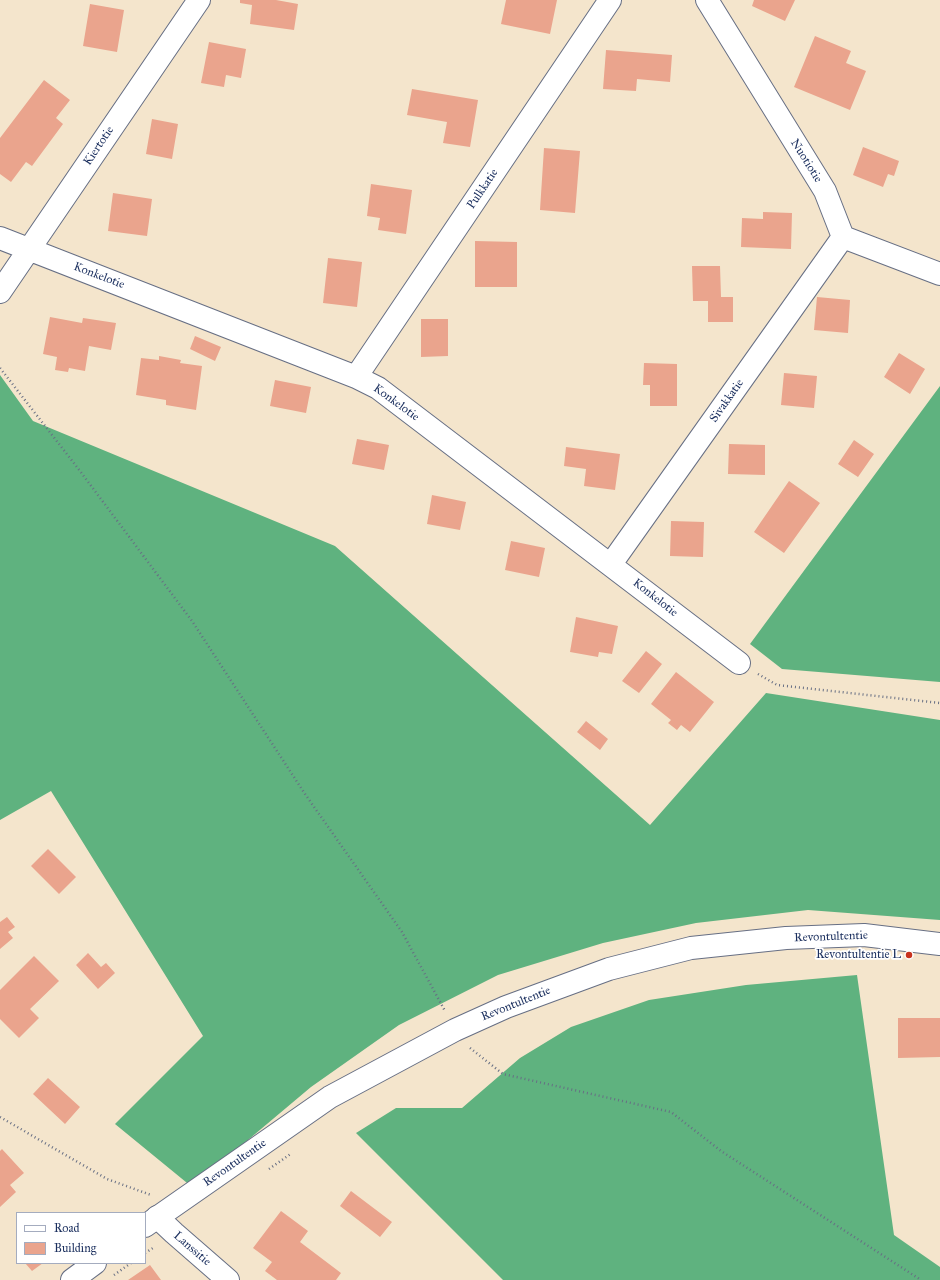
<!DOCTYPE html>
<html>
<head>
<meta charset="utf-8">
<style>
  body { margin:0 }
  #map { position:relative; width:940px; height:1280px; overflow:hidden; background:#f4e5cc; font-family:"IM FELL Great Primer",serif }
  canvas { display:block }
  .legend { position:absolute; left:16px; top:1212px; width:130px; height:52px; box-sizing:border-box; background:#fff; border:1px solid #a4acbf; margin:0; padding:5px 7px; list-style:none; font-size:12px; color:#1b2f5e }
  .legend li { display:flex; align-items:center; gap:8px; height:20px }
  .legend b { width:20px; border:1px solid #a4acbf }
</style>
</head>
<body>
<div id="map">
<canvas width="940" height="1280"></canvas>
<ul class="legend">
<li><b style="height:5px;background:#fff"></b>Road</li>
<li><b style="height:11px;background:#eaa48d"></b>Building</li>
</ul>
</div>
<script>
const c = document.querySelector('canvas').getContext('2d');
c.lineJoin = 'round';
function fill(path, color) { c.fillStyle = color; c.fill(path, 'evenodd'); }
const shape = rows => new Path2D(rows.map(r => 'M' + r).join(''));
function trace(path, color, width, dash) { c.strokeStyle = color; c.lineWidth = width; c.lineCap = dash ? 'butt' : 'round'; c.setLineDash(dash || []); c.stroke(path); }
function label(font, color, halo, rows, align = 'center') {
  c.font = font + ' "IM FELL Great Primer",serif'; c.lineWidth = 3.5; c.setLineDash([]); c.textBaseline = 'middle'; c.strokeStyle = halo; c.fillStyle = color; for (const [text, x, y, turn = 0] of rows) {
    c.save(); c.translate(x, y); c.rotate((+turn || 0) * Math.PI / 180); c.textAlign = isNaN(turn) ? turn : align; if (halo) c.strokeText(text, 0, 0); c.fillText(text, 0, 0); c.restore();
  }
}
fill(shape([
  [0,375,33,421,335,546,650,825,766,693,940,720,940,920,808,910,696,923,603,943,498,975,399,1025,311,1087,192,1187,115,1124,203,1036,51,791,0,820],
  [940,386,940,682,782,669,750,644],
  [857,975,894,1235,940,1267,940,1280,503,1280,356,1133,396,1108,462,1108,520,1058,571,1027,649,1000,746,985]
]), '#5fb27f');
fill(shape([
  [240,0,276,0,298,4,294,30,250,24,252,5,240,3],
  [506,0,557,0,550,34,501,24],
  [754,0,795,0,785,21,752,6],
  [90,4,124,10,117,52,83,46],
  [815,36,851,51,846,63,866,71,850,110,794,87],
  [209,42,246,49,241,78,226,75,224,87,201,83],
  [606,50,672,55,670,82,637,79,636,91,603,89],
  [44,80,70,100,56,118,63,124,32,166,26,162,11,182,0,174,0,138],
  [412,89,478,100,470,147,443,143,447,122,407,115],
  [152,119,178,124,172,159,146,154],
  [863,147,899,161,894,176,888,174,883,187,853,175],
  [544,148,580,151,575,213,540,210],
  [371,184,412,190,406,234,378,230,380,218,367,216],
  [113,193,152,199,147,236,108,231],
  [763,212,792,213,791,249,741,247,742,218,763,219],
  [475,241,517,242,517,287,475,287],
  [328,258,362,262,357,307,323,303],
  [692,266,720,266,721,297,733,297,733,322,708,322,708,301,693,301],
  [817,297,850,300,848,333,814,330],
  [50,317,82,323,83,318,116,323,111,350,89,346,85,371,69,368,68,372,55,370,57,357,43,354],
  [421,319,448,319,448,356,421,357],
  [195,336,221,347,215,361,190,349],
  [899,353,925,369,910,394,884,377],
  [159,356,181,360,180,363,202,366,196,410,166,405,166,400,136,395,141,358,159,360],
  [644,363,677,364,677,406,650,406,650,385,643,385],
  [784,373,817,376,814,408,781,405],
  [275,380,311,387,306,413,270,406],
  [357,439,389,445,384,470,352,464],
  [854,440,874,454,858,477,838,464],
  [729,444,765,445,765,475,728,474],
  [566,447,620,454,615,490,584,486,586,469,564,466],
  [789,481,820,503,784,553,754,532],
  [432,495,466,502,460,530,427,524],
  [671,521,704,522,703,557,670,556],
  [511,541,545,548,539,577,505,570],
  [576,617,618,626,612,654,599,652,598,657,570,652],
  [646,651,662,664,639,693,622,681],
  [676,672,714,702,690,732,681,725,677,730,668,723,671,720,651,704],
  [586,721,608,739,600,750,577,732],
  [48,849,76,877,59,894,31,866],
  [7,917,15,927,8,932,13,938,0,949,0,922],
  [88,953,101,967,106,963,115,973,98,989,76,965],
  [34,956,59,981,30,1009,39,1018,19,1038,0,1019,0,990],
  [898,1018,940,1018,940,1057,898,1058],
  [48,1078,80,1107,65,1124,33,1094],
  [2,1149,24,1173,10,1185,16,1192,0,1207,0,1151],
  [351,1191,392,1222,380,1237,340,1206],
  [281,1211,308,1231,300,1242,341,1273,336,1280,277,1280,265,1271,272,1262,253,1248],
  [25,1263,43,1263,32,1271],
  [150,1265,161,1280,128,1280]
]), '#eaa48d');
const street = shape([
  [707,0,825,191,843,237,940,274],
  [0,238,356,377,378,388,739,663],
  [0,292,199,0],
  [356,377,610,0],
  [611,564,843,237],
  [157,1217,174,1233,228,1280]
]);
const secondary = shape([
  [145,1226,330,1097,455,1030,506,1007,609,969,691,948,786,938,864,935,940,944],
  [72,1280,95,1263]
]);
trace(street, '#676f84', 24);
trace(secondary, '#676f84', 24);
trace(shape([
  [0,368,80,471,192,621,305,794,402,932,445,1011],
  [758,674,777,685,940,703],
  [470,1048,503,1074,671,1112,721,1151,921,1280],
  [0,1117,107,1179,151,1195],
  [269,1169,292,1153],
  [145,1253,153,1248],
  [114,1275,131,1263]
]), '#676f84', 2.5, [1, 3]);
trace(street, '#fff', 22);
trace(secondary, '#fff', 22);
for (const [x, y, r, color] of [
  [909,955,4,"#c8321e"]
]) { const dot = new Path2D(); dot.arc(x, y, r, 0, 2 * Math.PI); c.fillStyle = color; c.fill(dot); trace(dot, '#fff', 1.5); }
label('12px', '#1b2f5e', '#fff', [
  ["Kiertotie",99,146,-56],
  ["Nuotiotie",806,161,58],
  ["Pulkkatie",483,189,-56],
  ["Konkelotie",99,276,21],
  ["Sivakkatie",727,401,-55],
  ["Konkelotie",396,403,36],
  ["Konkelotie",655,598,38],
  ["Revontultentie",831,937,-2],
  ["Revontultentie",516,1004,-22],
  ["Revontultentie",235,1163,-35],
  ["Lanssitie",192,1249,41]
]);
label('12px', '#1b2f5e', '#fff', [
  ["Revontultentie L",901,955]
], 'right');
</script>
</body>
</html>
